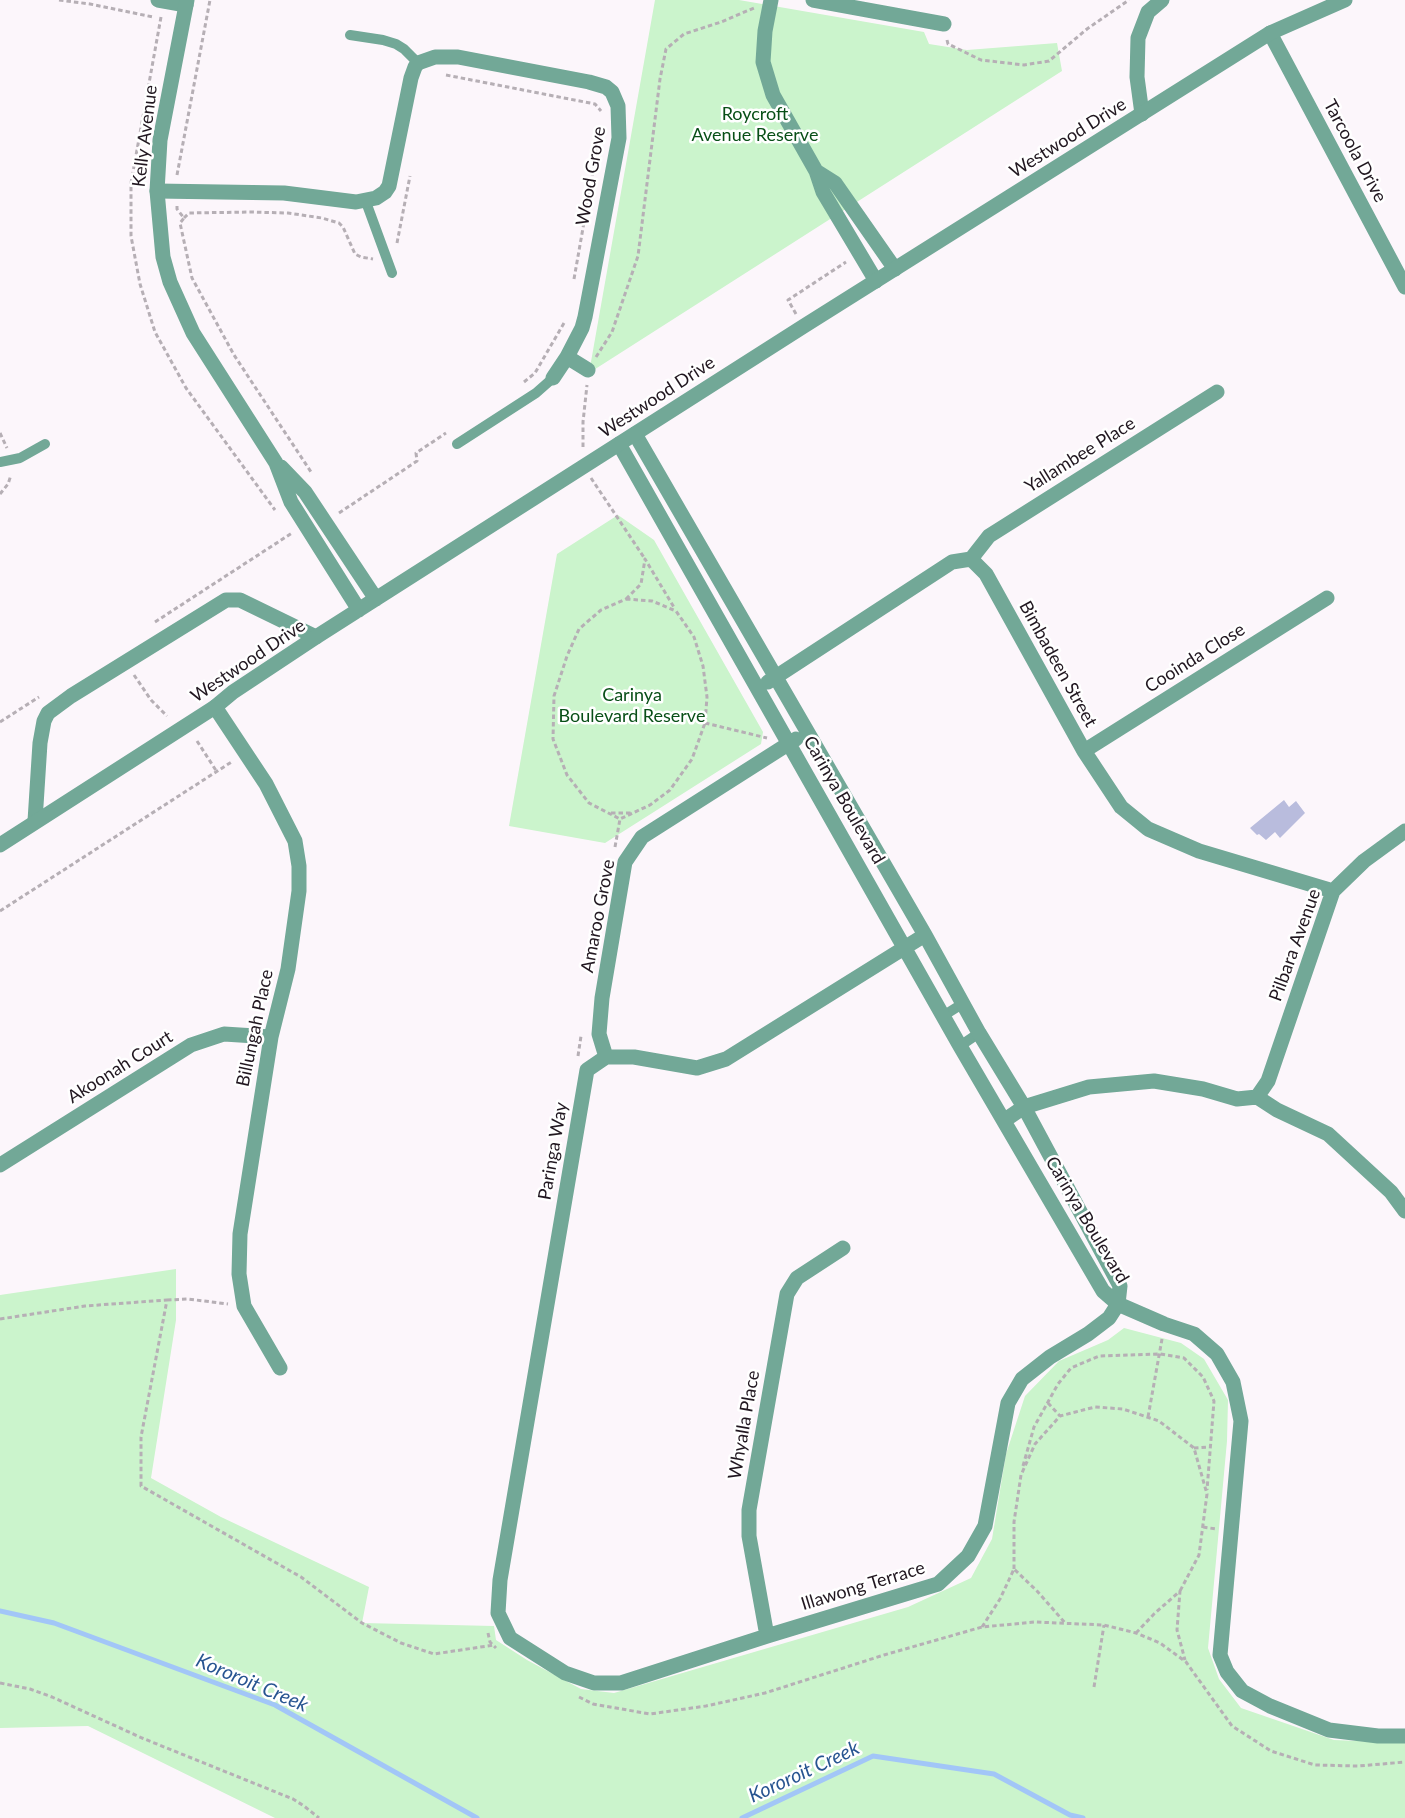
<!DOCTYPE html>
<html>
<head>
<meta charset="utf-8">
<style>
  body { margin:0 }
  canvas { display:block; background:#fcf6fb }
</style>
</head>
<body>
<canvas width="1405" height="1818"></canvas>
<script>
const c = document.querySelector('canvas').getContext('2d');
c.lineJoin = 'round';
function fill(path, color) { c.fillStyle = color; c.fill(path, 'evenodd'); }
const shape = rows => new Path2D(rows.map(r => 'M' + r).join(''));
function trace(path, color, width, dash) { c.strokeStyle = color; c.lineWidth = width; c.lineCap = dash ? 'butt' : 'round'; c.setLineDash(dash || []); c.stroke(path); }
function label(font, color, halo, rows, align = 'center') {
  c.font = font + ' Lato,sans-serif'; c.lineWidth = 5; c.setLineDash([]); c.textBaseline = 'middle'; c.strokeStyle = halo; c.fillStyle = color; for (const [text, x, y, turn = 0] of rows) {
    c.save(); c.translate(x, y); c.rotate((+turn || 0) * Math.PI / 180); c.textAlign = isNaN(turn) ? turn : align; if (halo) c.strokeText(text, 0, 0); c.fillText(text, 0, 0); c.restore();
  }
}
fill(shape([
  [655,0,739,0,924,32,929,44,967,50,1057,43,1062,71,589,373],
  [618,515,654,540,763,732,761,744,605,843,509,826,557,554],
  [176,1269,176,1320,151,1478,221,1517,369,1587,362,1623,494,1626,496,1640,527,1660,581,1689,614,1693,908,1607,971,1578,992,1539,1006,1454,1025,1396,1059,1361,1108,1340,1124,1328,1181,1343,1204,1359,1228,1400,1227,1441,1208,1648,1219,1679,1241,1708,1334,1740,1405,1743,1405,1818,275,1818,88,1726,0,1728,0,1295]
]), '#cbf4cc');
trace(shape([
  [0,1611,54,1623,275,1705,477,1818],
  [742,1818,873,1756,994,1774,1070,1815,1083,1818]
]), '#a2c6f7', 5);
fill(shape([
  [1284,800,1289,807,1296,801,1305,813,1280,838,1275,832,1266,840,1259,834,1257,835,1250,828]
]), '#b9bcdd');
trace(shape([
  [59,0,90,4,153,17],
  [161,17,131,183,131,236,140,284,155,332,186,388,275,510],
  [947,40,948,44,981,60,1024,65,1049,61,1087,29,1129,0],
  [446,75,595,104,601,111],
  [177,175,210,0],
  [177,206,177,209,184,218,180,223,192,278,234,355,311,472],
  [184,218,189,213,250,212,288,213,322,218,339,223,343,227,355,254,361,257,373,259],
  [397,243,410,176],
  [574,279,601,126],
  [796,314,788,300,846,262],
  [596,357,612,332,638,256,660,79,666,49,684,34,721,22,754,8],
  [524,382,535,373,564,323],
  [0,433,7,448],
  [583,447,583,422,587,385],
  [591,478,645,559],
  [0,494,8,484,11,475],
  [339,513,417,461,416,453,446,433],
  [626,599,652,601,676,611,694,637,703,666,707,697,705,723,692,759,670,790,650,805,620,819,589,803,567,775,553,739,554,696,567,656,579,629,601,610,626,599],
  [626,599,641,584,645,559,675,609],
  [155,622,292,533],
  [134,675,151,700,167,716],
  [0,722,39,697],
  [705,723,767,738],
  [197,741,217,772],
  [611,813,631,813],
  [615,847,620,819],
  [0,911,233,761],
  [578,1056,581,1036],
  [167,1300,188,1299,228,1304],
  [0,1319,85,1306,167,1300,141,1437,141,1486,301,1577,362,1623,401,1643,434,1654,494,1645],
  [1048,1403,1060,1416],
  [1148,1417,1162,1339],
  [1194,1448,1210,1447],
  [1023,1466,1034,1427,1058,1384,1071,1368,1099,1356,1160,1354,1184,1358,1203,1377,1214,1401,1207,1490],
  [1203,1527,1216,1529],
  [1014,1569,1014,1522,1021,1475,1035,1444,1060,1416,1095,1407,1123,1409,1159,1421,1194,1448,1207,1494,1199,1555,1180,1591],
  [982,1627,1000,1599,1014,1569,1037,1591,1066,1624],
  [488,1633,490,1642,496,1648],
  [1136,1633,1154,1614,1180,1591,1177,1630,1185,1660],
  [0,1683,30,1689,52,1697,142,1738,293,1799,304,1806,319,1818],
  [1094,1687,1104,1625],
  [579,1697,593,1704,650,1714,706,1706,765,1693,884,1655,982,1627,1035,1622,1104,1625,1136,1633,1160,1643,1186,1662,1232,1726,1271,1751,1315,1765,1358,1766,1405,1762]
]), '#b6afb5', 3, [4.5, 3]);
trace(shape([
  [350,35,383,40,396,44,404,49,418,63],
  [366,202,392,273],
  [457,444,536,393,553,378],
  [0,462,20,458,45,444],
  [943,1016,962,1004],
  [960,1046,979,1033]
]), '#72a897', 10);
trace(shape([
  [158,0,186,5],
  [771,0,765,31,763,62,773,95,816,171,823,192,876,281],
  [813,0,944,24],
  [1270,33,1405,287],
  [1142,114,1137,77,1138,38,1148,12,1162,0],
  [816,171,835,183,895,269],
  [157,191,284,193,356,202,376,198,385,192,389,186,411,78,415,67,418,63,435,57,458,57,589,82,606,87,612,92,618,106,619,138,585,317,582,328,567,357,553,378],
  [567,357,588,370],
  [635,434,925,935,979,1033,1024,1107,1120,1286,1118,1304],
  [619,444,960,1046,1103,1291,1118,1304],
  [971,559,989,536,1217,392],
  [768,682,952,562,971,559,986,574,1084,751,1121,807,1148,829,1199,851,1333,891],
  [215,707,266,784,295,841,299,866,299,891,288,969,271,1037,240,1234,239,1274,244,1306,280,1368],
  [1084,751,1327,598],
  [35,821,40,743,44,721,48,713,71,696,226,600,240,600,316,637],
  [925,935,726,1059,697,1068,634,1057,606,1057,587,1070,500,1580,498,1613,510,1638,565,1673,594,1683,621,1683,767,1636,938,1584,968,1556,985,1526,1008,1403,1022,1379,1050,1357,1088,1334,1109,1318,1118,1304,1164,1324,1194,1334,1217,1354,1233,1382,1241,1421,1220,1655,1227,1672,1242,1691,1270,1706,1329,1730,1378,1736,1405,1736],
  [606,1057,599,1034,602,998,625,862,642,837,796,739],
  [1257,1097,1268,1081,1333,891,1364,861,1405,831],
  [1005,1120,1024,1107,1089,1087,1154,1081,1203,1089,1237,1099,1257,1097,1277,1110,1328,1134,1391,1192,1405,1211],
  [0,1165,191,1045,224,1034,271,1037],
  [767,1636,749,1536,749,1510,787,1294,797,1278,843,1248]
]), '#72a897', 15);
trace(shape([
  [187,0,160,140,157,191,163,257,170,282,193,333,276,463,291,502,359,610],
  [281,467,305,492,376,599],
  [0,845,215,707,233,692,316,637,804,326,1270,33,1345,0]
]), '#72a897', 15);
label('18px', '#084f17', '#fff', [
  ["Roycroft",755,114],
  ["Avenue Reserve",755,135],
  ["Carinya",632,695],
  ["Boulevard Reserve",632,716]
]);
label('18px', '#211720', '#fff', [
  ["Kelly Avenue",145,136,-83],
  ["Westwood Drive",1068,138,-32],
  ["Tarcoola Drive",1355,151,62],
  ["Wood Grove",591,176,-80],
  ["Westwood Drive",657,397,-33],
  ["Yallambee Place",1080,455,-32],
  ["Cooinda Close",1195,658,-32],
  ["Westwood Drive",248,661,-34],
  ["Bimbadeen Street",1058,664,61],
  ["Carinya Boulevard",844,800,60],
  ["Amaroo Grove",598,916,-79],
  ["Pilbara Avenue",1295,945,-70],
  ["Billungah Place",255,1028,-78],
  ["Akoonah Court",120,1067,-32],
  ["Paringa Way",553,1151,-80],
  ["Carinya Boulevard",1087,1220,59],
  ["Whyalla Place",744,1425,-80],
  ["Illawong Terrace",863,1586,-17]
]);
label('italic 20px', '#285591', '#fff', [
  ["Kororoit Creek",252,1683,23],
  ["Kororoit Creek",804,1772,-25]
]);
</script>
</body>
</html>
